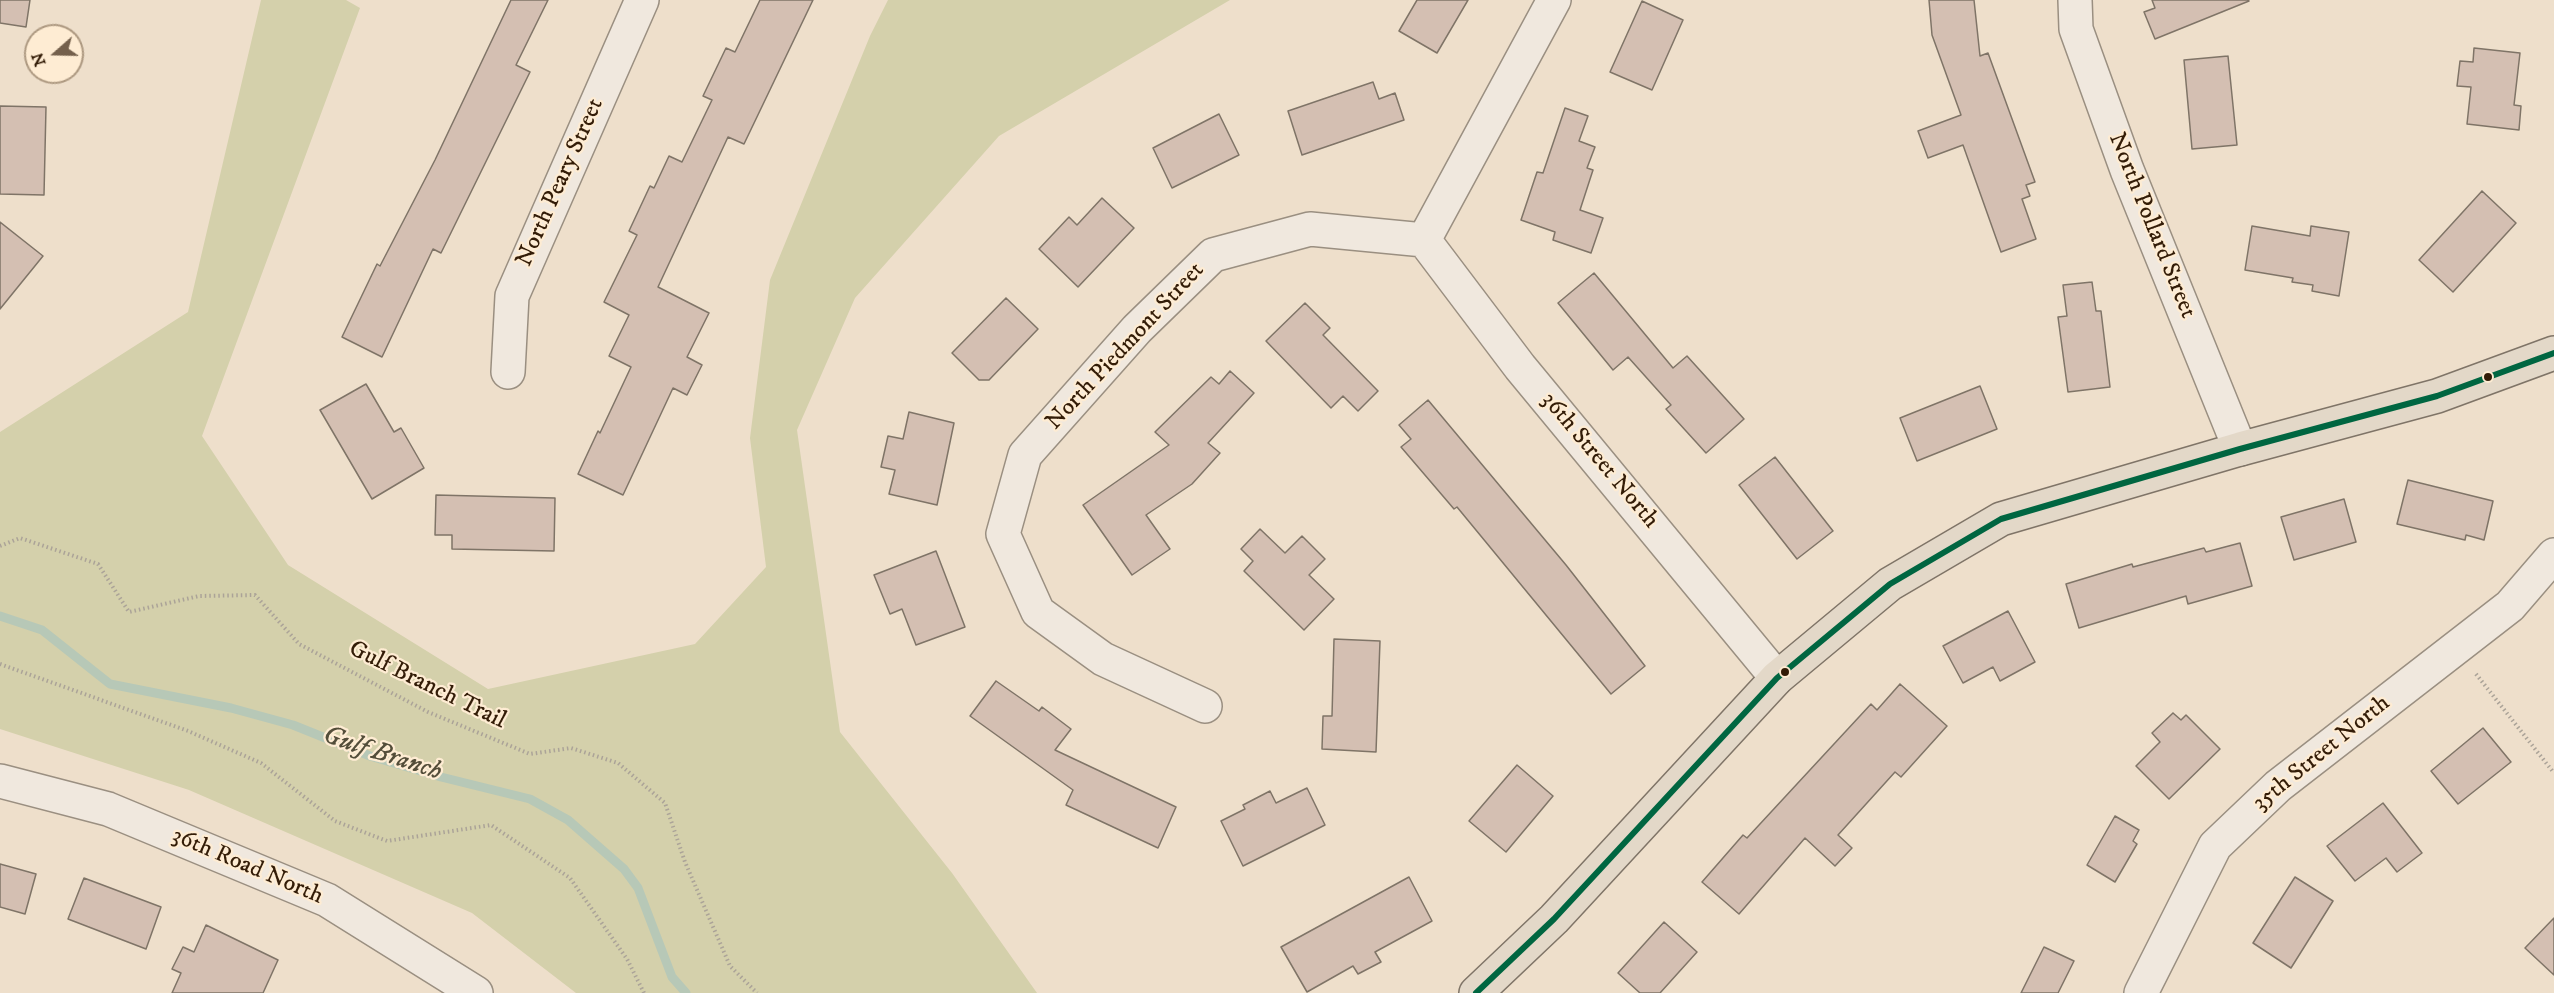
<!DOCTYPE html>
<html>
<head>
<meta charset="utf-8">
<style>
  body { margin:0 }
  #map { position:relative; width:2554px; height:993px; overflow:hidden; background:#eedfcb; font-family:"IM FELL DW Pica",serif }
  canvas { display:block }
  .north { position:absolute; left:24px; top:24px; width:60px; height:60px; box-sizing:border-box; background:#feecd3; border:2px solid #ad9981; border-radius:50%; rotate:250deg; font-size:16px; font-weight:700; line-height:24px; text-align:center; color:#331c07 }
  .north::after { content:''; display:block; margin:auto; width:21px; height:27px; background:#74604c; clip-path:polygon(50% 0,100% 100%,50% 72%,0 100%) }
</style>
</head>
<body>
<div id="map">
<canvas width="2554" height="993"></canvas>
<div class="north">N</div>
</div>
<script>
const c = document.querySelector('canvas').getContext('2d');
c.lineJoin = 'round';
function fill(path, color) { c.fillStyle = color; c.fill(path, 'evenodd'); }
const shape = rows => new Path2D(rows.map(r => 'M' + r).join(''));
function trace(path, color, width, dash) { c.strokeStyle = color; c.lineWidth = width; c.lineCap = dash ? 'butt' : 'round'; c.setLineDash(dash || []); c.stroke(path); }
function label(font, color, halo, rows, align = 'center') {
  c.font = font + ' "IM FELL DW Pica",serif'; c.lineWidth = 4.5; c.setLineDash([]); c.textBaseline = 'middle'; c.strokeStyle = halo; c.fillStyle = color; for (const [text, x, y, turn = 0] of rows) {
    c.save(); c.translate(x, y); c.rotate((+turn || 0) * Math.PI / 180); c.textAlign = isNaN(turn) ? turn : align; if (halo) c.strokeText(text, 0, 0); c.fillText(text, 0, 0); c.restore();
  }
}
fill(shape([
  [261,0,346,0,360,8,202,436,288,565,488,689,695,644,766,567,750,438,770,280,870,36,888,0,1230,0,999,136,855,298,797,430,840,732,952,873,1037,993,576,993,472,913,189,790,0,729,0,432,188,312]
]), '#d4d0ab');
trace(shape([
  [0,616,42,630,110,684,231,708,293,725,370,756,441,777,530,799,568,820,624,869,638,888,672,977,686,993]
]), '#b7c8b7', 9);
const building = shape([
  [0,0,30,0,26,27,0,23,0,0],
  [511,0,548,0,516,65,530,72,441,253,433,249,382,357,342,337,377,264,380,266,435,160,511,0],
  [760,0,813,0,744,144,728,137,658,287,709,313,687,357,702,365,687,395,673,388,623,495,578,474,598,431,600,433,631,367,609,356,629,315,604,302,637,235,629,231,650,186,654,188,669,156,682,162,712,100,703,96,726,48,735,52,760,0],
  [1417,0,1468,0,1437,53,1399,31,1417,0],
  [1929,0,1974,0,1980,56,1988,53,2035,182,2026,185,2030,196,2022,199,2036,239,2001,252,1963,145,1928,158,1918,131,1961,115,1932,35,1929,0],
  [2152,0,2248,0,2249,1,2155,39,2144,12,2155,8,2152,0],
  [1642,1,1683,20,1652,90,1610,72,1642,1],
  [2474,48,2520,53,2514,105,2521,106,2519,130,2467,124,2471,87,2457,86,2460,61,2473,62,2474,48],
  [2228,56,2237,145,2192,149,2184,60,2228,56],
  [1373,82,1379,99,1395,93,1404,120,1302,155,1288,111,1373,82],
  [0,106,46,107,44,195,0,194,0,106],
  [1565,108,1588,116,1579,141,1595,147,1587,168,1593,170,1580,210,1603,218,1591,253,1553,240,1555,232,1521,220,1537,172,1543,173,1565,108],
  [1219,114,1239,155,1172,188,1153,148,1219,114],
  [2482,191,2516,223,2453,292,2419,260,2482,191],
  [1102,198,1134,228,1078,287,1039,249,1069,217,1077,225,1102,198],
  [0,222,43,256,0,309,0,222],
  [2252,226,2310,236,2311,226,2349,232,2339,296,2312,291,2313,285,2292,282,2293,278,2245,270,2252,226],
  [1594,273,1673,368,1687,356,1744,419,1706,453,1666,409,1671,405,1628,357,1613,370,1558,303,1594,273],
  [2092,282,2096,311,2101,311,2110,387,2068,392,2058,317,2067,316,2063,285,2092,282],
  [1006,298,1038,329,989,380,979,380,952,353,1006,298],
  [1305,303,1330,328,1323,335,1378,391,1358,411,1343,396,1331,408,1266,341,1305,303],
  [1230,371,1254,393,1208,443,1220,453,1192,484,1146,515,1170,549,1132,575,1083,505,1169,445,1155,432,1211,377,1219,384,1230,371],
  [366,384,394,432,401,428,424,468,372,499,320,410,366,384],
  [1980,386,1997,429,1917,461,1900,418,1980,386],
  [1428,400,1566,565,1645,666,1611,694,1457,507,1454,509,1401,447,1411,439,1399,425,1428,400],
  [909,412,954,423,937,505,889,494,895,470,881,467,888,436,903,439,909,412],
  [1775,457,1833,531,1797,559,1739,485,1775,457],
  [2408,480,2493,501,2484,540,2466,535,2465,540,2397,524,2408,480],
  [436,495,555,498,554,551,452,549,452,535,435,535,436,495],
  [2344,499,2356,542,2294,560,2281,517,2344,499],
  [1260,529,1285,553,1302,536,1325,559,1309,575,1334,599,1304,630,1244,571,1253,561,1241,549,1260,529],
  [2240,543,2252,586,2188,604,2186,596,2079,628,2066,584,2132,564,2133,567,2204,548,2206,552,2240,543],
  [936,551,965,627,916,645,902,609,890,614,874,575,936,551],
  [2008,611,2035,662,2000,681,1993,667,1963,683,1943,646,2008,611],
  [1334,639,1380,641,1376,752,1322,749,1323,716,1332,716,1334,639],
  [996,681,1039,711,1042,707,1071,729,1055,750,1176,807,1158,848,1066,805,1073,790,970,716,996,681],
  [1900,684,1947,726,1901,777,1895,772,1838,835,1852,848,1835,866,1805,838,1739,914,1702,882,1743,835,1747,838,1871,704,1877,710,1900,684],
  [2173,713,2181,720,2186,715,2220,749,2169,799,2136,766,2160,742,2152,733,2173,713],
  [2483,728,2511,762,2458,804,2431,771,2483,728],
  [1517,765,1553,796,1506,852,1469,821,1517,765],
  [1307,788,1325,825,1243,866,1221,821,1245,809,1243,805,1270,791,1276,803,1307,788],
  [2383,803,2422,853,2397,872,2386,858,2355,881,2327,846,2383,803],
  [2115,816,2139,830,2133,841,2137,844,2115,882,2087,865,2115,816],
  [0,864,36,874,25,914,0,907,0,864],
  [1409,877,1432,921,1375,952,1381,962,1358,974,1353,966,1307,992,1281,947,1409,877],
  [2295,877,2333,901,2291,968,2253,943,2295,877],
  [84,878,161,907,146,949,68,919,84,878],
  [2554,918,2554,975,2525,948,2554,918],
  [1664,922,1697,952,1660,993,1640,993,1618,973,1664,922],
  [206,925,278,960,263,993,172,993,181,973,172,969,183,947,194,952,206,925],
  [2044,947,2074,961,2058,993,2021,993,2044,947]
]);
fill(building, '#d4bfb2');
trace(building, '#7f7467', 1.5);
const minor = shape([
  [2075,0,2076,29,2127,170,2240,449],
  [1424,240,1520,367,1777,678],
  [1424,240,1554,0],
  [508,372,512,296,642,0],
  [1205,706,1103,659,1038,612,1003,534,1025,455,1137,329,1213,255,1310,229,1424,240],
  [0,781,108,809,327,900,476,993],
  [2141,993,2215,846,2278,786,2510,606,2554,555]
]);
const major = shape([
  [1476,993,1554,919,1777,678,1890,584,2001,519,2240,449,2437,396,2554,353]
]);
trace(minor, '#9a8f81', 36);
trace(major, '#7f7467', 36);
trace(shape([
  [0,546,20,538,98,564,129,612,199,596,255,595,299,644,428,712,530,754,571,748,618,763,665,803,685,862,730,966,757,993],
  [0,664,188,731,261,763,335,821,387,841,491,825,570,878,627,959,644,993],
  [2476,674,2554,773]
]), '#aba398', 4, [1.5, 3]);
trace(minor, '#f0e8de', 33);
trace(major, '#e3d8c8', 33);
trace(shape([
  [1476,993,1554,919,1777,678,1890,584,2001,519,2240,449,2437,396,2554,353]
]), '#006641', 6);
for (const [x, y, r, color] of [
  [2488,377,5,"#331c07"],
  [1785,672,5,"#331c07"]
]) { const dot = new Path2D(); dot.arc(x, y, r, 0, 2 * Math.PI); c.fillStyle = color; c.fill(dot); trace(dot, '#feecd3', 2); }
label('24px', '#331c07', '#feecd3', [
  ["North Peary Street",561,183,-66],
  ["North Pollard Street",2151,226,68],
  ["North Piedmont Street",1126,347,-47],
  ["36th Street North",1599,461,50],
  ["Gulf Branch Trail",427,686,26],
  ["35th Street North",2322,754,-39],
  ["36th Road North",247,867,23]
]);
label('italic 26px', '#534d39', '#feecd3', [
  ["Gulf Branch",382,755,18]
]);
</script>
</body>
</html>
